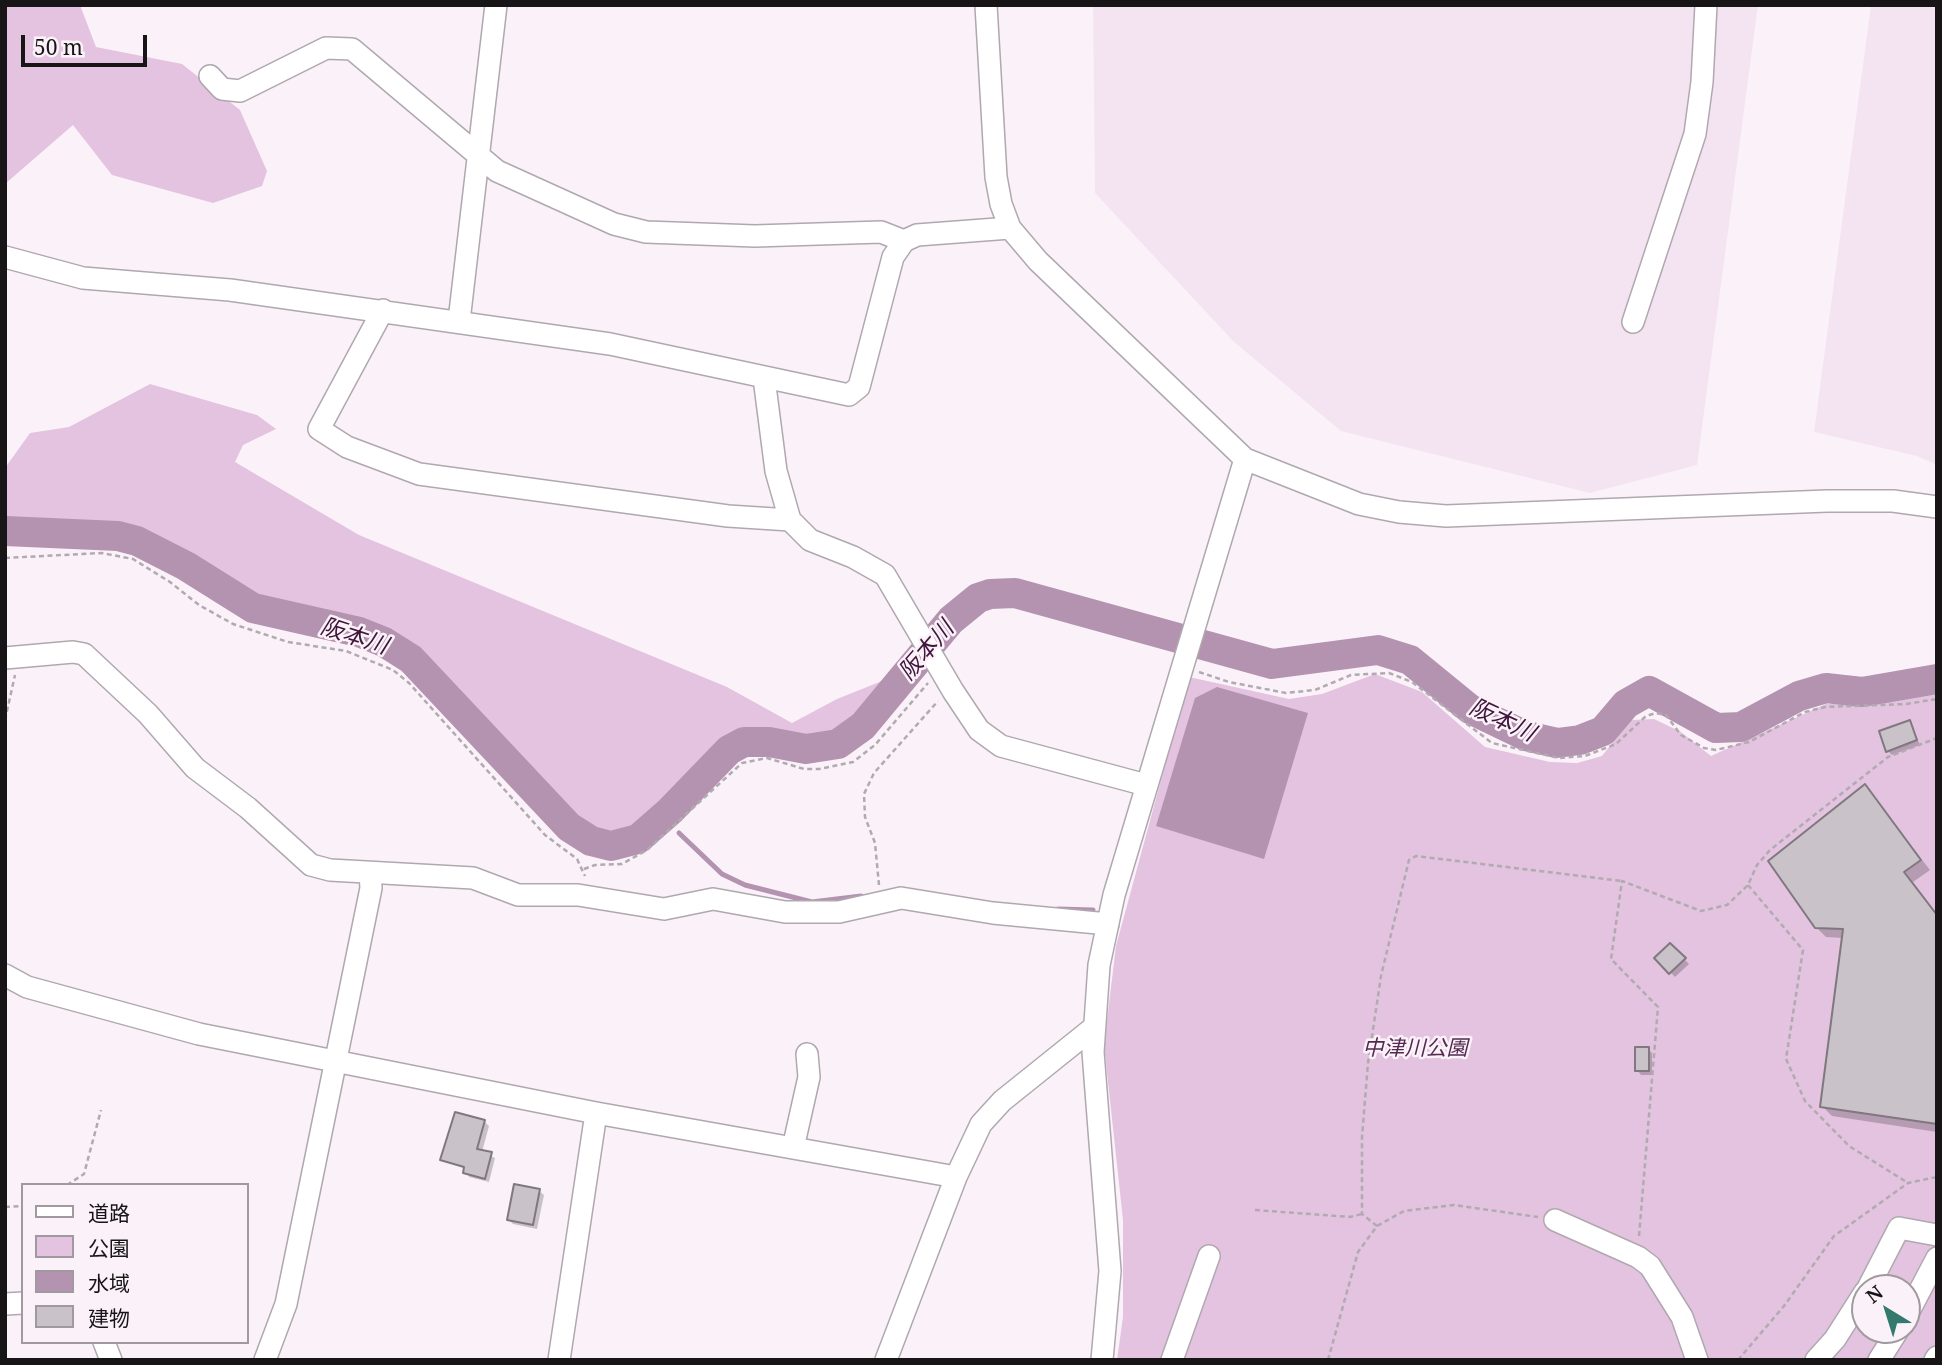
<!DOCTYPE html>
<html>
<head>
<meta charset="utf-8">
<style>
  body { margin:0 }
  #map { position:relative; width:1942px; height:1365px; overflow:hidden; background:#fbf2f9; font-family:"Noto Serif","Noto Sans JP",serif }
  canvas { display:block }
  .frame { position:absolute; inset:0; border:7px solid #181517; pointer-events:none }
  .legend { position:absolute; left:21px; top:1183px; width:228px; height:161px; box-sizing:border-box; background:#fbf2f9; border:2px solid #a09a9f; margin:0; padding:9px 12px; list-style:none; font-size:21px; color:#181517 }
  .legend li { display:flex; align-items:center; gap:14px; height:35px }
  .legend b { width:35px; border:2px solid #a09a9f }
  .north { position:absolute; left:1851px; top:1274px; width:70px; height:70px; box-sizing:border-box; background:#fbf2f9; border:2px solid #a09a9f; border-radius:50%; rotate:322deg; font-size:19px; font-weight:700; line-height:28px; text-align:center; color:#181517 }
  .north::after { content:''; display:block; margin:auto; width:24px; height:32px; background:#34796d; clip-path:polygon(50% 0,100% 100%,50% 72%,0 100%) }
  .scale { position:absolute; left:21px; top:35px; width:126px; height:32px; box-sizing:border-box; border:4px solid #181517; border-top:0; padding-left:9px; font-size:21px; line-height:24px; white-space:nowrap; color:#181517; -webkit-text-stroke:5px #fbf2f9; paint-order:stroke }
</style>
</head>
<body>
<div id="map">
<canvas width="1942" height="1365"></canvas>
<div class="frame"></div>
<ul class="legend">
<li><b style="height:9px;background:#fff"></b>道路</li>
<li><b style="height:19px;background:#e3c3df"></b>公園</li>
<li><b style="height:19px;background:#b493b0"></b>水域</li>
<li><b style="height:19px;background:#cac2c9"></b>建物</li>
</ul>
<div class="north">N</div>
<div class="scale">50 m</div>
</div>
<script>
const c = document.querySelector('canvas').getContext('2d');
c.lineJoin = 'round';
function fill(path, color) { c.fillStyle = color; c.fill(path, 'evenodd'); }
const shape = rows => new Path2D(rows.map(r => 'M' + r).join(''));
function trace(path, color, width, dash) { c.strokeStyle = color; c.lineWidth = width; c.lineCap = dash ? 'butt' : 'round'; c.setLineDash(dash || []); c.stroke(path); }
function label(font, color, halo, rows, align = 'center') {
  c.font = font + ' "Noto Serif","Noto Sans JP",serif'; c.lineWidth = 5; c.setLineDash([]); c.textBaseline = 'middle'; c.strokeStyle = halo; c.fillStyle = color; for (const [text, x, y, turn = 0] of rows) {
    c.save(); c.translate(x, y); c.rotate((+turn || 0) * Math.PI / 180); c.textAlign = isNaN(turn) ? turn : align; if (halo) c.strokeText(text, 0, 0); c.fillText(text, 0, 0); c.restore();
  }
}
fill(shape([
  [1093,5,1758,5,1697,465,1590,493,1341,431,1233,341,1095,193],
  [1871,5,1937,5,1937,465,1917,456,1814,432]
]), '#f4e4f1');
fill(shape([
  [5,5,80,5,96,47,182,64,240,110,267,171,262,186,213,203,112,175,73,125,5,184],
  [150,384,257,415,276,429,243,445,235,462,359,535,727,687,792,723,837,699,887,679,862,711,818,743,744,734,673,797,627,832,576,827,414,654,389,636,364,627,265,605,227,585,159,540,119,527,7,520,5,468,30,433,69,427],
  [1375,674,1422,692,1485,747,1550,762,1577,763,1602,756,1630,720,1654,719,1681,732,1711,756,1826,704,1937,693,1937,1360,1117,1360,1123,1317,1123,1220,1104,1045,1116,946,1189,677,1289,699,1322,694],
  [1865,1288,1907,1288,1907,1330,1865,1330]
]), '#e3c3df');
fill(shape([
  [1217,687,1308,713,1264,859,1156,826,1195,698]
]), '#b493b0');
fill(shape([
  [1910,722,1920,745,1892,755,1888,751],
  [1865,787,1930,870,1913,882,1937,914,1937,1132,1832,1116,1822,1106,1843,938,1826,937,1816,927],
  [1670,945,1689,964,1675,977,1657,958],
  [1648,1049,1652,1053,1652,1075,1641,1075,1637,1070],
  [484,1121,489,1126,482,1152,495,1158,489,1182,469,1177,466,1169,442,1159],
  [539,1191,544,1195,537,1229,513,1224,509,1220]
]), '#0003');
trace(shape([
  [660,821,665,824],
  [679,833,722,874,745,885,812,902,861,896],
  [1058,909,1093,910]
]), '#b493b0', 5);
trace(shape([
  [5,531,118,536,137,541,186,566,253,608,359,632,384,642,411,659,569,827,591,841,611,846,638,839,670,811,729,750,744,742,769,742,806,749,838,744,863,726,951,620,978,598,990,594,1015,593,1272,664,1378,650,1410,660,1470,709,1526,736,1557,743,1580,740,1603,731,1626,704,1649,691,1716,728,1741,727,1799,696,1826,688,1862,692,1937,679]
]), '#b493b0', 30);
const building = shape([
  [1910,720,1917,740,1886,752,1879,731,1910,720],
  [1865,784,1921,860,1904,872,1937,915,1937,1124,1820,1107,1843,929,1815,928,1768,861,1865,784],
  [1670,943,1686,958,1669,974,1654,958,1670,943],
  [1635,1047,1649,1047,1649,1071,1635,1071,1635,1047],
  [455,1112,485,1120,477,1149,492,1152,485,1179,463,1173,464,1167,440,1160,455,1112],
  [514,1184,540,1189,533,1225,507,1220,514,1184]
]);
fill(building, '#cac2c9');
trace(building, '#7f787e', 2);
const minor = shape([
  [986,5,996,177,1001,204,1010,228,1038,261,1245,459,1359,504,1399,512,1446,516,1827,501,1893,501,1937,507],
  [210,76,222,89,240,91,326,48,352,49,497,171,614,224,646,232,755,236,881,232,904,241],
  [5,257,83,278,230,290,610,344,849,395,859,387,893,257,904,241,917,235,1010,228],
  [383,310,319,429,347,447,419,474,728,516,790,520],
  [459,321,496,5],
  [1633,322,1695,134,1702,82,1706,5],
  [764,378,776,471,790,520,810,540,853,557,885,575,953,691,979,730,1001,746,1146,785],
  [5,658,73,652,84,654,148,714,195,768,248,808,311,865,330,870,473,878,518,895,578,895,664,909,713,899,785,912,839,912,901,898,993,913,1108,924],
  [5,975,27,987,199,1034,596,1113,956,1177],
  [793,1148,809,1077,807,1054],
  [1555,1220,1638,1257,1650,1266,1682,1317,1697,1360],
  [1868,1288,1899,1228,1937,1235],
  [5,1304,23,1303],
  [1907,1315,1937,1258],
  [104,1342,111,1360],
  [265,1360,286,1304,371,888,370,873],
  [559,1360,596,1113],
  [886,1360,956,1177,981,1124,1002,1101,1093,1028],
  [1102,1360,1110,1271,1093,1052,1099,965,1114,895,1245,459],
  [1172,1360,1209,1256],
  [1816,1360,1835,1339,1865,1292],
  [1879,1360,1898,1330],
  [1935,1360,1937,1357]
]);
trace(minor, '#b0a8af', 24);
trace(shape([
  [5,558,102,553,133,559,170,582,199,605,233,624,288,642,346,651,393,670,409,683,545,835,577,859,585,876],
  [1199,672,1229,682,1286,693,1315,690,1351,675,1389,673,1412,682,1492,743,1559,758,1585,756,1616,744,1646,716,1656,713,1666,715,1681,735,1704,748,1716,750,1749,742,1805,712,1825,707,1906,704,1937,699],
  [5,720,15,675],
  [584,869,595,865,622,864,647,850,742,763,767,758,804,769,819,769,853,762,875,745,928,683],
  [879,885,875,843,865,817,864,794,874,773,938,701],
  [1748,885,1803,950,1786,1059,1805,1101,1849,1146,1908,1183],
  [67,1185,84,1174,101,1110],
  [5,1207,23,1206],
  [1255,1210,1350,1217,1362,1214],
  [1377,1226,1362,1214,1362,1137,1368,1063,1381,976,1409,860,1416,856,1622,881],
  [1639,1236,1658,1007,1611,959,1622,881,1701,911,1727,905,1748,885,1757,865,1770,850,1888,757,1937,738],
  [1328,1360,1358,1252,1377,1226,1404,1211,1454,1205,1538,1217],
  [1738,1360,1784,1306,1834,1236,1908,1183,1937,1177]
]), '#b1aab0', 2.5, [5, 3.5]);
trace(minor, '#fff', 21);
label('italic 21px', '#542950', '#fbf2f9', [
  ["中津川公園",1415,1049]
]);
label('italic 23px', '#3f153c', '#fbf2f9', [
  ["阪本川",354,637,18],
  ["阪本川",927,651,-49],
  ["阪本川",1502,721,25]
]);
</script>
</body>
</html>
